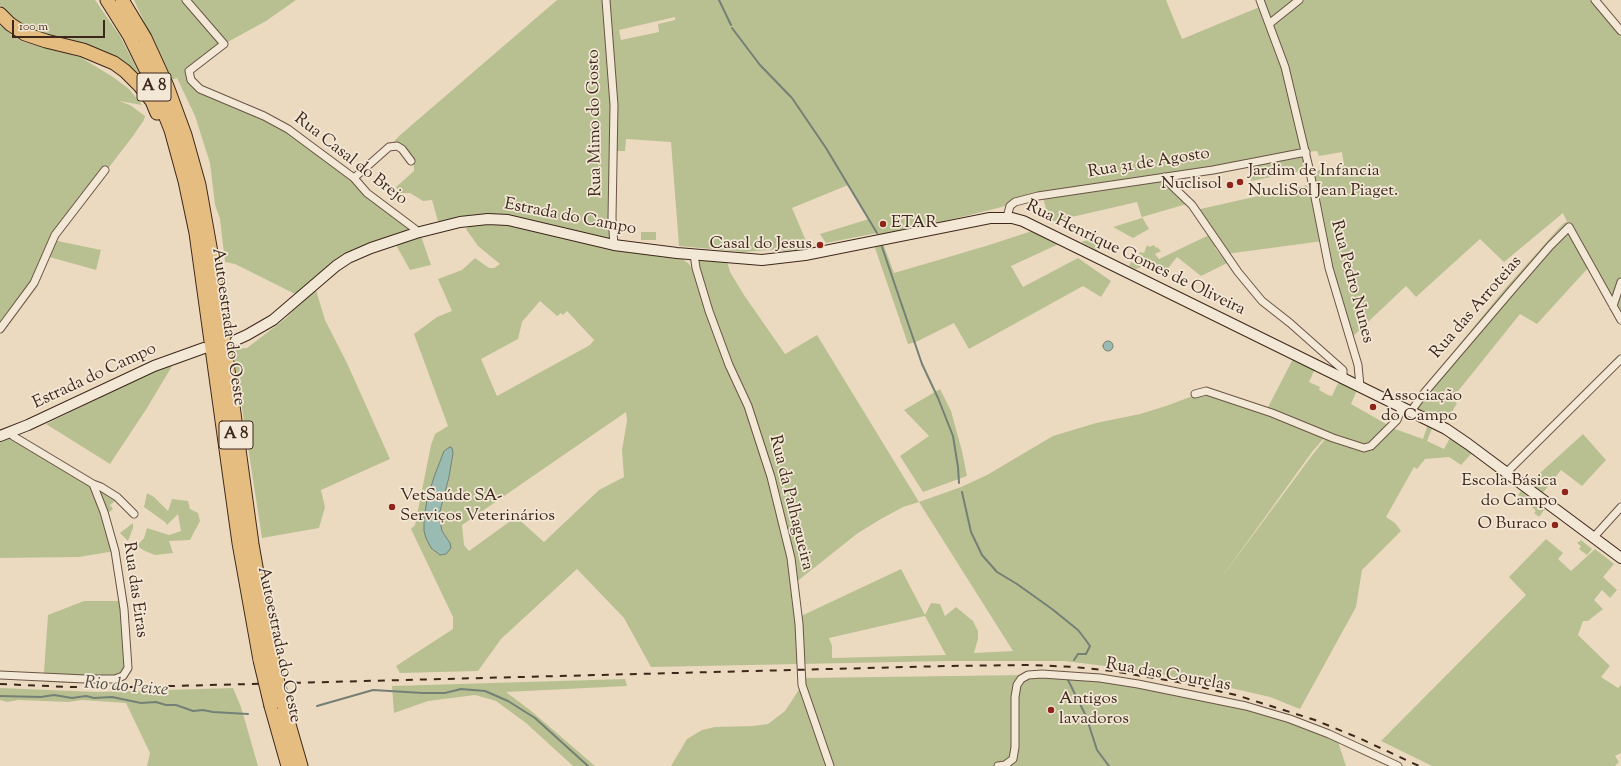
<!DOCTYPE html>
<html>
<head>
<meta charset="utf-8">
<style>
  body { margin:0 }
  #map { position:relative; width:1621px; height:766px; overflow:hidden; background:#ecdac0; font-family:"Sorts Mill Goudy",serif }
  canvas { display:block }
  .scale { position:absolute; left:12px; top:20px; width:93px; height:18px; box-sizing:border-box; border:2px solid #3d271a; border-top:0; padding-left:5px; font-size:12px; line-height:14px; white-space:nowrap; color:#3d271a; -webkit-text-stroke:3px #f3e7d6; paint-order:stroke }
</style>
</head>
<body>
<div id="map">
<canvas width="1621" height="766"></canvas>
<div class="scale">100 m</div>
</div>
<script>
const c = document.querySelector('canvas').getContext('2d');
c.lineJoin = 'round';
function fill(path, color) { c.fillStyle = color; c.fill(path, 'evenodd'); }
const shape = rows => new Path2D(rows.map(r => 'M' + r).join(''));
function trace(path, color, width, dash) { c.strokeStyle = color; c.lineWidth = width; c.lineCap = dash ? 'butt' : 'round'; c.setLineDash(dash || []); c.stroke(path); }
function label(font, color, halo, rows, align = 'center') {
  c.font = font + ' "Sorts Mill Goudy",serif'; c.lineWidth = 3.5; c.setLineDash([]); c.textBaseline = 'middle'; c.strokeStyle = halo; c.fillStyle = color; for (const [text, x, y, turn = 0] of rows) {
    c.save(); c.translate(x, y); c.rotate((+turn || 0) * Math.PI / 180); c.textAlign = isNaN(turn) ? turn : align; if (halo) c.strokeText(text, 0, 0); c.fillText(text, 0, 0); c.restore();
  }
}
fill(shape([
  [0,0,95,0,120,36,145,85,131,71,39,36,13,20,0,5],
  [134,0,296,0,266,21,224,44,189,71,200,89,265,117,330,160,410,229,410,230,353,251,297,295,235,264,225,262,220,219,215,205,210,163,195,116,177,78,171,80],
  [557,0,1166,0,1182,39,1262,6,1260,0,1595,0,1621,31,1621,320,1588,268,1537,324,1520,314,1455,395,1452,394,1450,399,1457,403,1448,419,1445,418,1443,420,1410,405,1503,291,1558,229,1564,223,1567,222,1563,213,1504,262,1480,239,1416,297,1406,286,1350,339,1323,241,1226,254,1196,210,1312,184,1310,172,1344,165,1342,152,1319,156,1317,151,1306,152,1164,177,1190,203,1142,217,1149,229,1133,238,1113,227,1142,218,1137,202,1050,222,1043,198,1038,196,998,208,945,221,879,235,877,233,826,243,820,234,869,219,848,185,792,208,809,248,783,251,782,249,744,252,679,246,671,142,626,139,625,151,614,151,614,243,521,219,439,225,432,200,423,201,410,193,400,193,396,187,414,171,414,166,402,149,389,147,399,136],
  [675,17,675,20,658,24,659,32,621,40,619,30],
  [0,25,13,36,21,41,80,57,113,77,129,89,142,105,119,101,130,105,145,116,144,120,133,136,53,240,101,250,96,270,46,256,37,277,0,329],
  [1301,155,1306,170,1251,181,1247,165],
  [499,223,681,258,689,264,692,269,697,268,698,263,701,260,727,261,730,272,744,295,785,354,817,335,919,502,961,487,987,475,1053,436,1096,423,1140,414,1166,406,1206,391,1266,411,1293,359,1315,369,1309,382,1320,387,1319,390,1328,395,1332,396,1339,381,1357,390,1351,404,1395,429,1423,439,1428,424,1433,426,1427,441,1444,449,1451,436,1473,452,1461,465,1449,457,1425,459,1417,469,1414,467,1386,517,1395,523,1401,531,1362,570,1356,607,1300,709,1270,697,1209,683,1130,669,1064,661,948,661,651,667,624,618,577,569,501,639,478,671,400,673,396,666,453,629,453,617,411,529,415,525,431,445,435,434,448,426,414,334,437,317,452,311,438,279,462,270,475,258,489,268,494,268,500,264,478,246,466,229,469,225],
  [540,301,557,316,561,313,563,315,567,311,594,340,590,345,497,396,481,359,518,339,522,322],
  [626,412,627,421,622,450,624,477,599,490,544,542,516,517,469,551,464,545,462,525],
  [1325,437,1327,437,1313,454,1219,581,1312,452],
  [450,447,453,450,453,453,449,477,439,515,442,531,450,543,443,555,440,555,431,548,427,500,444,451],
  [919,502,1013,651,974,653,978,639,978,631,973,621,956,607,945,616,940,604,931,603,925,615,901,569,799,617,795,583,858,533,881,519,903,507],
  [925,616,946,655,832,658,832,646,829,638],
  [1035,230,1061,243,1011,266,1023,287,1078,258,1111,281,1101,297,1083,286,969,349,954,323,916,342,908,344,874,245,883,243,894,273,986,246],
  [641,232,656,232,656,240,641,240],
  [1209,235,1216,246,1215,248,1227,263,1201,276,1177,257,1165,272,1152,263,1136,269,1129,266,1131,262,1138,265,1142,255,1139,254,1140,252,1144,253,1147,245,1149,247,1154,245,1156,248,1157,247,1161,251,1155,254,1159,259],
  [421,236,431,265,410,270,396,245],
  [1098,237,1095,243,1100,246,1098,251,1081,242],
  [316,290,325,320,347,363,390,459,321,490,325,507,319,528,262,538,233,349,247,348,286,318,306,297],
  [175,361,147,408,110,464,46,424],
  [940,389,951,411,962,451,967,476,923,492,900,456,929,436,904,410],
  [1583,434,1606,460,1582,486,1561,470,1542,494,1529,483],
  [9,436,93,484,115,551,79,557,0,558,0,438],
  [98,489,115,501,110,505,113,509,107,514],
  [1521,491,1532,500,1529,504,1518,495],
  [147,493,154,497,168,511,172,499,188,501,190,509,198,513,200,521,190,540,169,541,173,553,155,555,145,551,137,546,144,538,147,528,169,535,181,531,178,514,167,525,165,522,144,507],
  [1535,502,1545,509,1539,517,1534,513,1536,511,1531,506],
  [133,523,133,528,128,541,120,533],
  [1546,539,1563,553,1558,559,1571,571,1595,549,1614,564,1603,577,1617,590,1610,598,1602,590,1594,600,1603,609,1588,621,1583,621,1578,635,1610,666,1601,677,1618,688,1621,685,1621,753,1615,756,1619,762,1615,766,1432,766,1381,741,1526,595,1509,577],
  [1581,540,1592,549,1587,555,1579,549,1581,546,1577,543],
  [84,601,122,601,128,668,123,676,71,683,46,682,44,672,48,615],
  [1028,675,1017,685,1013,759,998,766,671,766,687,739,702,730,715,727,753,726,768,724,785,711,802,685,802,678],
  [1064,676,1225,700,1337,739,1346,766,1009,766,1016,760,1018,691,1021,683,1027,678],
  [625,679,627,686,506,692,530,710,595,766,573,766,526,723,496,701,475,695,428,701,394,713,392,686],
  [0,688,98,692,233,688,241,707,258,766,147,766,150,753,126,703,82,700,68,702,18,700,7,702,0,700]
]), '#b8c092');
const water = shape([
  '1103 346a5 5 0 1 1 10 0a5 5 0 1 1-10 0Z',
  [450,447,452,448,453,453,449,477,439,515,442,531,450,543,451,548,446,554,440,555,431,548,426,538,424,531,424,518,427,500,434,477,444,451,450,447]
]);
fill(water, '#99bbb1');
trace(water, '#748075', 1);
trace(shape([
  [719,0,731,25],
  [732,28,760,65,791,97],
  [792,98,826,148,877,233],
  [882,247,922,364,938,398,953,436,958,467,959,483],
  [962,492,971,532,982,555,997,572,1017,584,1052,609,1078,630,1085,639,1090,646,1086,654,1078,654,1074,660],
  [1068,680,1086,716,1097,750,1109,766],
  [0,696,41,697,54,695,72,698,86,696,94,698,112,697,141,703,156,702,166,705,176,705,193,711,203,710,213,712,248,714],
  [317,706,373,690,423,693,445,693,461,689,485,691,508,701,535,718,588,766]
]), '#748075', 2);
const street = shape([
  [186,0,224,44,189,71,191,80,200,89,264,116,288,129,354,178,367,193,415,229,416,233],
  [606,0,614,105,612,218,614,245],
  [1260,0,1285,67,1310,172,1329,268,1358,365,1360,386],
  [1595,0,1621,31],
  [1269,24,1299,0],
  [1164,177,1166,180,1192,205,1238,272,1262,301,1290,323,1343,370,1343,378],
  [354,178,389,147,397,146,402,149,411,161],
  [1007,217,1010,206,1015,202,1038,196,1213,170,1306,152],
  [694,254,696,268,709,311,729,365,748,406,771,477,791,558,799,624,802,685,830,766],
  [1613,306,1621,282],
  [0,329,34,283,55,235,105,170],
  [1195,394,1206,391,1272,413,1333,438,1364,448,1371,446,1397,420,1402,407],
  [1411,411,1425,392,1511,291,1550,246,1569,227,1621,320],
  [1506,473,1621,359],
  [93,484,101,487,117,497,134,514],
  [1593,538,1621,507],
  [0,675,85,679,115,679,123,676,128,668,124,609,115,551,104,512,93,484,13,436,11,433],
  [998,766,1005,765,1013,759,1015,747,1015,697,1017,685,1021,679,1028,675,1042,674,1100,678,1138,684,1246,706,1290,719,1329,734,1398,766]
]);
const secondary = shape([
  [236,340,247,335,273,320,336,266,348,258,371,248,416,233,460,222,488,219,508,220,614,245,677,253,762,260,805,255,990,218,1012,218,1023,221,1446,429,1468,444,1621,558],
  [0,436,28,425,154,366,204,348]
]);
const highway = shape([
  [107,0,129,35,152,82,171,130,185,181,196,233,239,543,260,660],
  [122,0,145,38,167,86,185,135,199,185,215,275,252,544,272,658],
  [0,14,10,24,25,34,46,41,83,50,114,63,125,71,140,86,152,101,157,113],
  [271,706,288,766],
  [284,707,301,766]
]);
trace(street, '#695444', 9);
trace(secondary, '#3d271a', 12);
trace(highway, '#3d271a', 15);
trace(street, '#f3e7d6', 7);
trace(secondary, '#f3e7d6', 10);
trace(highway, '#e6bd80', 13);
trace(shape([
  [0,684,70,687,134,687,946,666,1031,665,1074,667,1112,671,1178,682,1236,695,1315,720,1359,738,1419,766]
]), '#3d271a', 2, [7, 7]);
const highwayBridge = shape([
  [272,658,284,707],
  [260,660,271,706]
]);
trace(highwayBridge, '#3d271a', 15, []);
trace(highwayBridge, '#e6bd80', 13);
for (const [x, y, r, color] of [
  [1240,182,4,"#8f2418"],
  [1230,185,4,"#8f2418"],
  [883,224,4,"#8f2418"],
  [820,245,4,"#8f2418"],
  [1373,407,4,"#8f2418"],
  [1565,492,4,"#8f2418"],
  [392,507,4,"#8f2418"],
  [1555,525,4,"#8f2418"],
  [1051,710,4,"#8f2418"]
]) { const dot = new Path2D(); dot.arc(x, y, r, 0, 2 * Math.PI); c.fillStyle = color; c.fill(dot); trace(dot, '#f3e7d6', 1.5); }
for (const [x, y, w] of [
  [154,87,34],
  [236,435,34]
]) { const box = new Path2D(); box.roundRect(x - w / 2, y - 14, w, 28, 3); c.fillStyle = '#f3e7d6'; c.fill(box); trace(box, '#3d271a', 1); }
label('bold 16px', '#3d271a', null, [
  ["A 8",154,87],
  ["A 8",236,435]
]);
label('17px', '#3d271a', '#f3e7d6', [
  ["Rua Mimo do Gosto",596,123,-91],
  ["Rua Casal do Brejo",350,160,38],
  ["Rua 31 de Agosto",1149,164,-9],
  ["Estrada do Campo",570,218,11],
  ["Rua Henrique Gomes de Oliveira",1135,259,26],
  ["Rua Pedro Nunes",1351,282,75],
  ["Rua das Arroteias",1477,308,-49],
  ["Autoestrada do Oeste",227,327,82],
  ["Estrada do Campo",95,377,-25],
  ["Rua da Palhagueira",790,503,76],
  ["Rua das Eiras",134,590,82],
  ["Autoestrada do Oeste",278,645,78],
  ["Rua das Courelas",1168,676,10]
]);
label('17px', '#3d271a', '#f3e7d6', [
  ["Jardim de Infancia",1248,172],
  ["NucliSol Jean Piaget.",1248,192],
  ["Nuclisol",1222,185,"right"],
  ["ETAR",891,224],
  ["Casal do Jesus",812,245,"right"],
  ["Associação",1381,397],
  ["do Campo",1381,417],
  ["Escola Básica",1557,482,"right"],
  ["do Campo",1557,502,"right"],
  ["VetSaúde SA-",400,497],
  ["Serviços Veterinários",400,517],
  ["O Buraco",1547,525,"right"],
  ["Antigos",1059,700],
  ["lavadoros",1059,720]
], 'left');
label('italic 18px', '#544c40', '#f3e7d6', [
  ["Rio do Peixe",126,688,5]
]);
</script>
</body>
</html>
